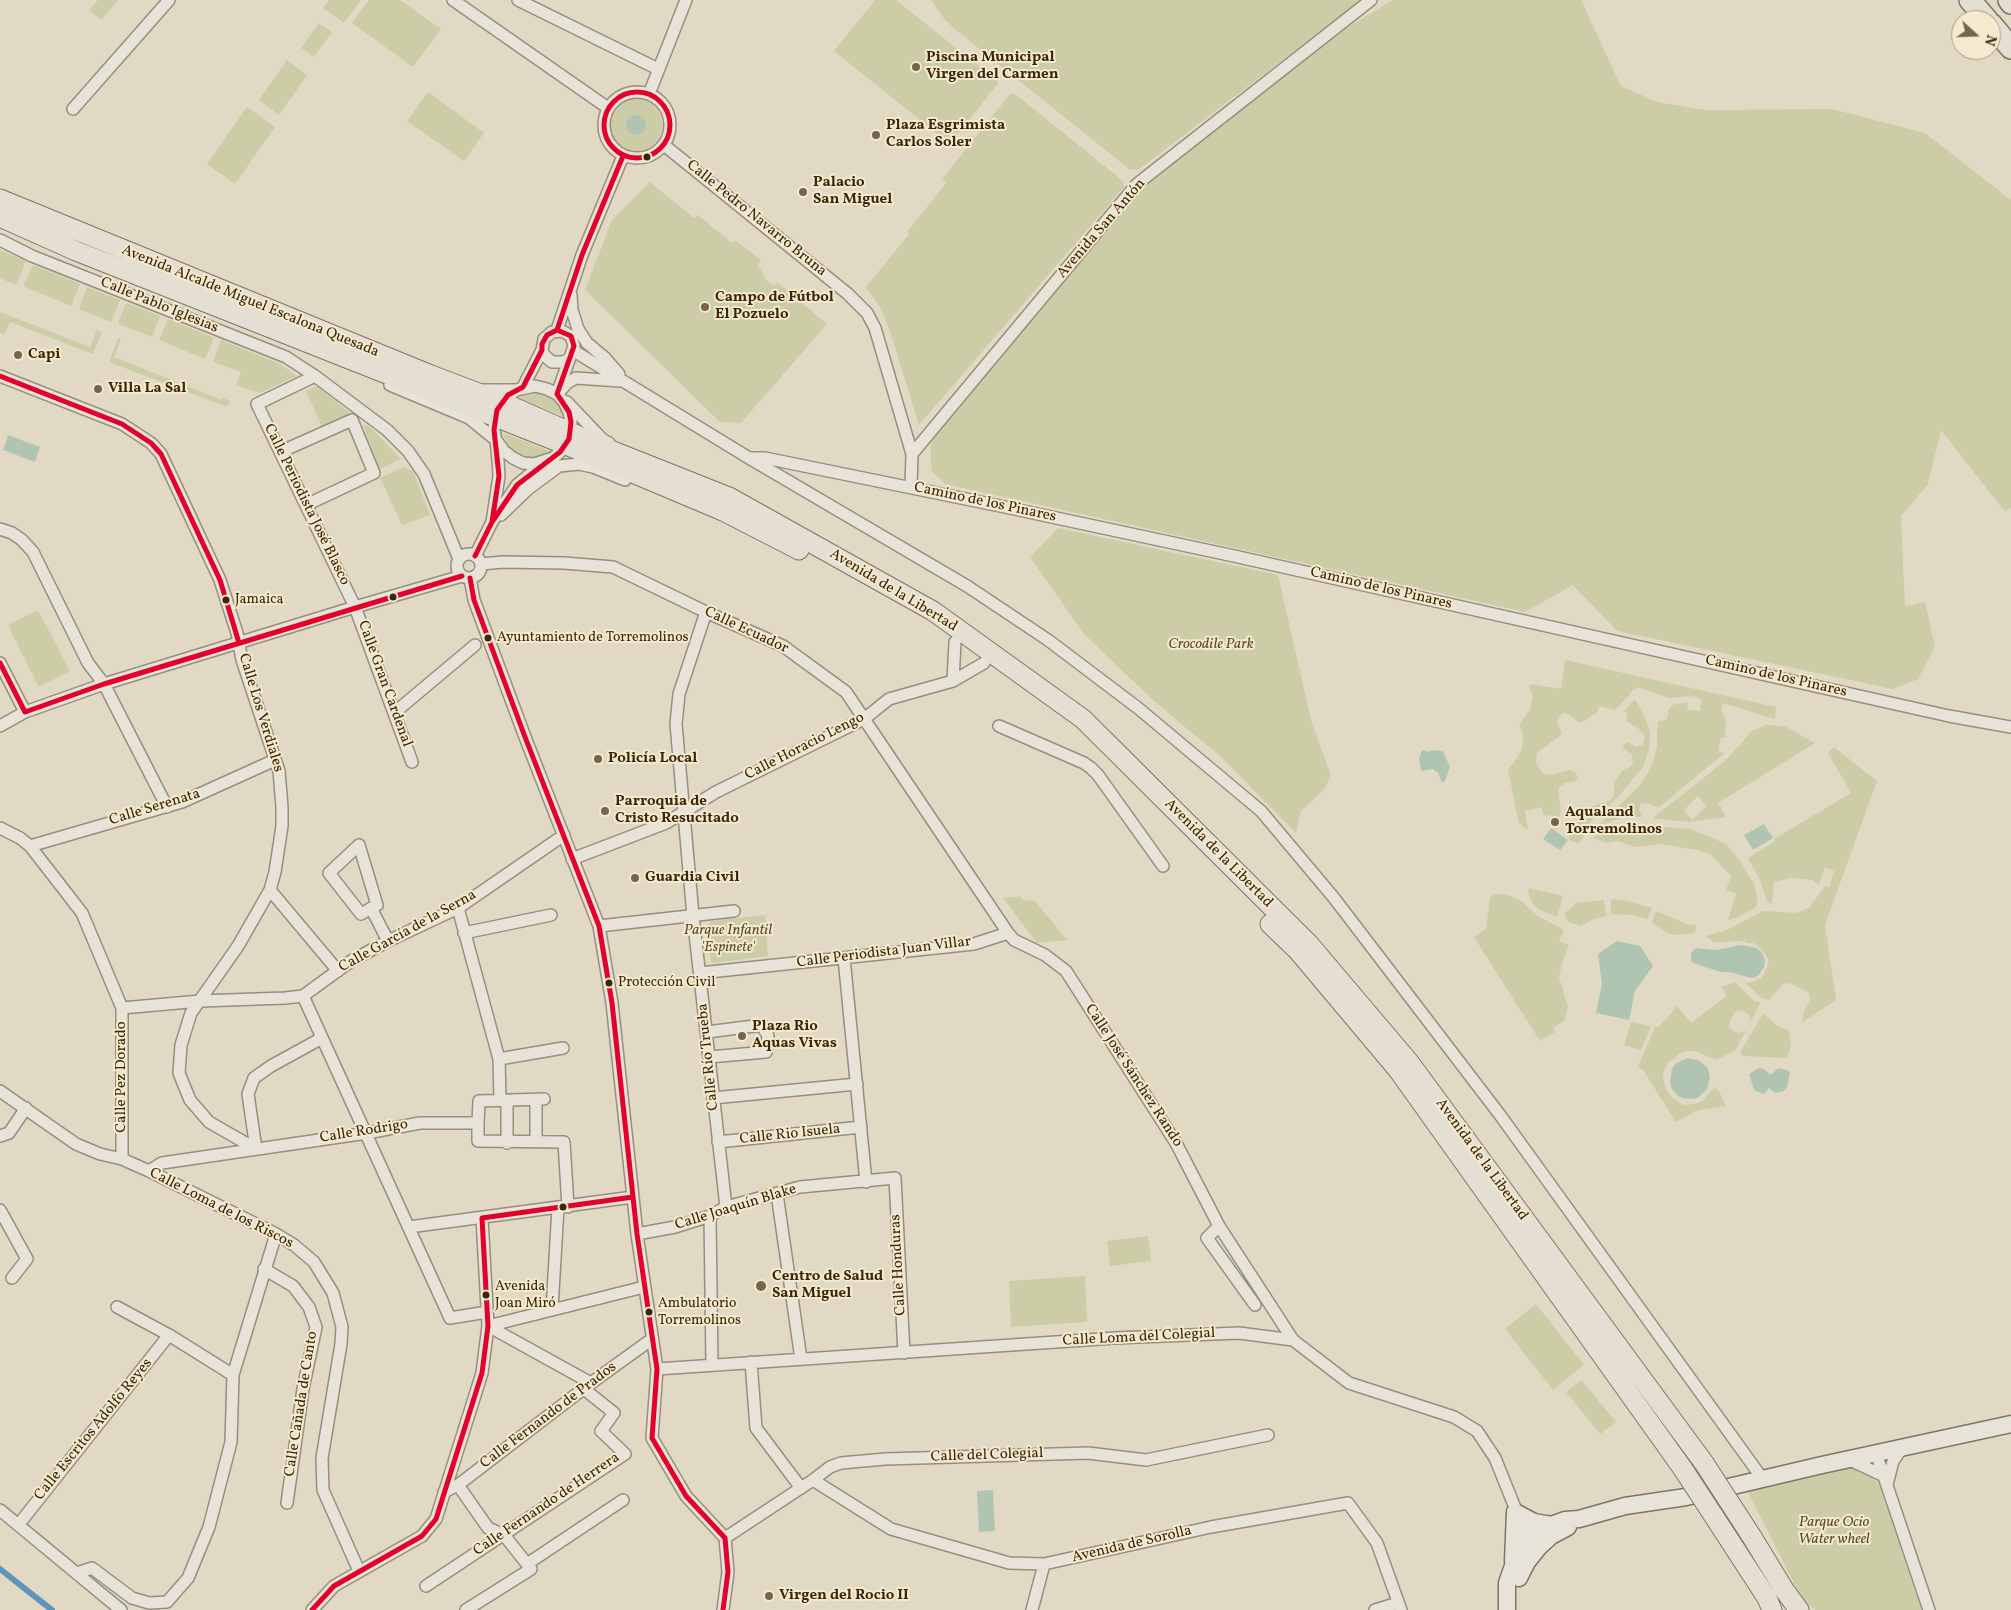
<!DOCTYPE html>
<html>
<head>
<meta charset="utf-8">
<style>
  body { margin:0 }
  #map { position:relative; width:2011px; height:1610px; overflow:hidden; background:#e2d9c4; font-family:Vollkorn,serif }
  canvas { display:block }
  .north { position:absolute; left:1951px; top:10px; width:50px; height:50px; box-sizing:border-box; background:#f5ead0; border:1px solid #ab9c80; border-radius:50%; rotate:110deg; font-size:14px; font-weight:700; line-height:20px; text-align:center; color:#3b2607 }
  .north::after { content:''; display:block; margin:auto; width:18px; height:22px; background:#756549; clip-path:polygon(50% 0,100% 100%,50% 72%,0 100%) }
</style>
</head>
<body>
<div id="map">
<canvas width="2011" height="1610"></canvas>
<div class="north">N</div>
</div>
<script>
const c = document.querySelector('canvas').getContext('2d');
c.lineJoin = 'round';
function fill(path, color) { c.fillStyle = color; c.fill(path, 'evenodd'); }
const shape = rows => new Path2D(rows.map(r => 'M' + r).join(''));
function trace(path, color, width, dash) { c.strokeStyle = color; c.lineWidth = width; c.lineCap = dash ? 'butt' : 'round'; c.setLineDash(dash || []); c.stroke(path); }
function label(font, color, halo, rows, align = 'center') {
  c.font = font + ' Vollkorn,serif'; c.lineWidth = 4; c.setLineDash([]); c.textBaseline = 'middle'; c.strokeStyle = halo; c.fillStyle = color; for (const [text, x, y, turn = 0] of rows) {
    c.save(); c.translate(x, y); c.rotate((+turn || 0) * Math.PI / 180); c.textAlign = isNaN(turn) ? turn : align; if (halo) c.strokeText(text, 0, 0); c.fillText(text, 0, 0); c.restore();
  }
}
fill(shape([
  [98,0,118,0,101,20,89,10],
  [329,0,361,0,344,23,323,8],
  [369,0,400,0,441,29,413,67,352,23],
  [875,0,896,0,999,82,950,144,834,51],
  [931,0,1361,0,1138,170,1129,169,956,30,945,20],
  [1393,0,1581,0,1621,86,1657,102,1706,110,1832,109,1925,133,2011,200,2011,507,2005,512,1941,430,1928,484,1901,516,1905,606,1925,602,1935,646,1918,679,1893,689,1617,631,1573,585,1525,612,945,484,931,470,931,442,1138,190,1347,28],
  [319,23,332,32,314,57,301,48],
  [287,60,307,75,279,115,259,100],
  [428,92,484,133,464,161,407,121],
  [1010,94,1015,94,1123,181,1124,187,919,425,890,331,880,307,866,287,909,234,907,232,946,183,942,179],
  '610 125a26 26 0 1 1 52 0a26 26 0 1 1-52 0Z',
  [247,107,275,127,235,184,207,164],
  [650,182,694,218,698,215,732,243,735,240,761,260,757,266,761,269,765,279,774,286,777,282,827,324,741,423,720,422,585,290,612,220],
  [0,250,26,261,16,285,0,278],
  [33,265,80,284,71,306,23,286],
  [87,287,120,300,111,322,79,309],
  [126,303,160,316,152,337,118,324],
  [0,312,90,347,97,330,102,332,93,354,10,322,4,335,0,333],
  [168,319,214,338,205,359,159,340],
  [118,338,121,339,114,357,222,400,223,398,230,401,227,407,109,362],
  [221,340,280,364,297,376,259,393,236,385,241,372,213,362],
  [314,387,318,387,350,413,322,427,306,391],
  [527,392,539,392,550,396,559,404,565,415,563,416,518,398,518,396],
  [363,425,366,425,371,428,401,459,380,469],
  [503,433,550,451,550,453,541,458,528,458,515,454,506,444],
  [403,467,413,471,430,515,402,525,380,478],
  [1058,528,1278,575,1311,720,1331,776,1323,791,1301,811,1296,833,1220,756,1155,702,1084,634,1030,557],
  [38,610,70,671,39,687,8,625],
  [1565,660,1776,707,1775,719,1723,703,1721,710,1726,719,1725,738,1721,737,1718,751,1725,753,1658,808,1650,804,1641,803,1639,809,1642,817,1621,818,1598,826,1641,784,1653,763,1657,746,1657,728,1659,721,1666,720,1668,715,1668,710,1672,705,1688,702,1687,710,1700,711,1702,699,1692,696,1669,698,1638,687,1632,690,1630,694,1615,710,1599,706,1597,712,1583,722,1579,723,1570,715,1564,713,1559,717,1557,722,1562,734,1537,753,1536,762,1543,774,1551,775,1570,770,1575,772,1578,777,1576,781,1565,783,1560,786,1558,790,1561,812,1553,826,1551,815,1544,816,1541,807,1525,811,1528,830,1519,823,1508,770,1518,757,1522,748,1523,734,1519,725,1530,710,1533,696,1529,687,1530,684,1561,689],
  [1635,699,1644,715,1650,732,1649,749,1643,767,1618,797,1593,819,1579,844,1568,839,1588,807,1610,801,1614,795,1614,782,1623,770,1630,767,1633,763,1632,754,1623,748,1624,744,1628,742,1636,747,1643,745,1645,737,1639,729,1626,721,1627,713,1623,712],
  [1766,725,1784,726,1815,743,1718,803,1726,817,1688,822,1653,818,1725,761,1752,731],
  [1698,796,1707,806,1692,820,1684,810],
  [1834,747,1877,781,1825,925,1836,1000,1802,1022,1804,1015,1803,1013,1810,1001,1809,993,1790,983,1783,984,1769,1000,1762,998,1745,983,1755,981,1762,977,1767,968,1769,960,1762,950,1754,943,1746,943,1745,941,1714,942,1705,936,1727,930,1763,911,1796,913,1809,908,1825,886,1829,887,1834,871,1825,867,1819,885,1812,880,1791,878,1774,882,1772,904,1767,902,1760,880,1748,858,1775,841,1774,839,1851,793,1828,753],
  [1629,824,1691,829,1726,844,1741,862,1755,886,1758,902,1756,907,1736,918,1728,920,1736,893,1726,890,1731,876,1710,854,1698,850,1660,844,1635,847,1618,841,1606,843,1592,838,1611,827],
  [1529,888,1563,896,1557,917,1538,909,1531,901,1528,892],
  [1495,894,1507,895,1520,900,1538,916,1564,930,1559,941,1569,945,1562,964,1559,977,1568,1007,1564,1021,1553,1028,1555,1032,1540,1041,1474,937,1486,929,1490,897],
  [1020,896,1024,901,1034,900,1067,940,1037,943,1003,898],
  [1611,899,1628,901,1652,908,1647,919,1633,915,1611,914],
  [1604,900,1606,916,1594,919,1581,926,1568,922,1564,914,1576,903],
  [1656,911,1687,924,1696,925,1695,933,1675,935,1667,933,1652,923],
  [765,915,768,956,713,963,711,961,706,927,711,921],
  [1735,982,1754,1001,1760,1003,1750,1023,1749,1015,1742,1010,1735,1012,1730,1020,1729,1027,1732,1031,1739,1033,1746,1030,1735,1051,1715,1060,1696,1051,1682,1052,1669,1062,1664,1071,1663,1079,1666,1089,1672,1098,1684,1105,1694,1104,1703,1101,1714,1087,1719,1091,1726,1106,1698,1110,1676,1122,1643,1070,1638,1067,1655,1027,1659,1027,1677,1006,1691,1023,1727,996,1721,987],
  [1763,1013,1776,1025,1789,1031,1791,1045,1787,1058,1743,1056,1740,1053],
  [1631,1022,1651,1026,1641,1050,1624,1045],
  [1148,1236,1151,1261,1110,1266,1107,1241],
  [1085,1276,1087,1322,1011,1327,1009,1281],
  [1536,1304,1584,1365,1553,1390,1505,1329],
  [1581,1380,1616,1422,1600,1434,1566,1392],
  [1847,1466,1864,1469,1879,1484,1921,1610,1816,1610,1803,1601,1748,1492]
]), '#cccca6');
fill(shape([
  '626 125a10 10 0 1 1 20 0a10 10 0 1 1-20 0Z',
  [8,435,40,447,35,462,3,450],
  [1422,750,1429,752,1431,750,1443,751,1450,767,1445,781,1442,783,1438,773,1433,769,1421,771,1419,758],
  [1764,824,1773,838,1753,850,1744,835],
  [1551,828,1568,840,1560,850,1543,839],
  [1617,941,1640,946,1653,966,1635,991,1629,1020,1596,1013,1602,984,1598,954],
  [1741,945,1757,948,1762,953,1765,960,1764,967,1758,976,1751,978,1730,972,1721,972,1693,963,1691,960,1691,953,1696,948,1716,950],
  [1687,1058,1698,1060,1707,1067,1709,1073,1710,1078,1707,1089,1699,1097,1694,1099,1683,1098,1678,1096,1671,1088,1670,1081,1672,1069,1675,1064],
  [1759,1068,1764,1069,1769,1074,1772,1074,1778,1068,1787,1070,1790,1073,1787,1087,1784,1091,1775,1093,1769,1088,1764,1094,1754,1090,1749,1074],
  [993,1490,995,1531,979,1532,977,1491]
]), '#b0c5b1');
const minor = shape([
  [453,0,608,108],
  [518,0,658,69],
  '604 125a33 33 0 1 1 66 0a33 33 0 1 1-66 0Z',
  [649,94,686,0],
  [73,109,169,0],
  [664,145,848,294,867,313,875,328,912,454,911,487],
  [0,240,32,256,286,357,315,376,387,430,408,451,424,474,459,559],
  [571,295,572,310,578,329,587,343,605,358,619,374],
  [557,330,582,255,623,156],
  [542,350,544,355,552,362,563,362,569,359],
  [574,351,749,458,967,586,1048,640,1138,708,1261,811,1334,898,1500,1115,1762,1478],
  [0,376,122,424,151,443,161,454,220,580,237,633,242,660,279,771,282,807,282,826,275,872,270,890,238,946,191,1013,181,1045,179,1073,190,1100,209,1122,256,1149],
  [315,376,257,404,355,607,412,762],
  [390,385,469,418,496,440,504,451,513,458,523,463,534,464,553,458,560,452,569,439,571,422,569,412,564,402,557,394,547,389,535,386,516,390,502,402,495,418,494,430,496,440,498,460,499,476,492,522],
  [523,387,542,350,544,339,552,332,562,331,571,336,574,346,557,394],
  [481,390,516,390],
  [559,392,567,383,576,378,620,381],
  [567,402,603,440,609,443],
  [280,452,352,420,374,473,306,505],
  [912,454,1137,184,1371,0],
  [751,458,765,458,1005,507,1234,556,1949,716,2011,727],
  [545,462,559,466,579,464,593,467,625,480],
  [501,515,528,489,559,466],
  [0,529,12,533,22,540,33,552,88,663,104,684,167,807],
  '457 566a12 12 0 1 1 24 0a12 12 0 1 1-24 0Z',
  [475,556,492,522,517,485,545,462],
  [481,564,503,562,564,563,613,567,706,612,783,646,846,692,1008,933,1014,940,1045,955,1066,971,1176,1143,1219,1226],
  [470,578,474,600,525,737,599,926,612,1003,637,1234,657,1369,652,1438,686,1496,725,1538,728,1572,723,1610],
  [706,612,679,694,676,724,693,916,726,1207],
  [0,663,25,712],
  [953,681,955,642],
  [394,713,475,645],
  [0,726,25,712,104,684,355,607,462,576],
  [999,726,1084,763,1091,768,1098,775,1163,866],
  [0,828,20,838,30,846,82,913,122,1008,122,1159],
  [359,845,377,905,361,914,329,873,359,845],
  [30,846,182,802,275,760],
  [572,859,666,823,716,792,864,719,889,699,953,681,984,663],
  [270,890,338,971],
  [371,908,388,941],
  [458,908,499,1059,500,1100],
  [599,926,734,911],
  [464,933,551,915],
  [844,958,866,1182],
  [700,973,974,944,1008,933],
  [303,996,450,1318,487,1312],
  [122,1008,200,1001,285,998,303,996,351,961,388,941,458,908,564,835],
  [707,1032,762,1025,768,1036,766,1052,709,1057],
  [499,1059,563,1048],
  [0,1091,76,1144,100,1154,122,1159,149,1171,276,1234,294,1245,314,1262,333,1293,342,1327,341,1344,322,1458,323,1490,359,1571],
  [713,1098,857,1084],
  [478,1123,479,1101,544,1099],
  [0,1136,9,1133,26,1108],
  [536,1142,536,1105],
  [718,1142,861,1127],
  [507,1143,507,1104],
  [256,1149,248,1094,254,1078,271,1066,322,1038],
  [149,1171,162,1163,367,1133,420,1123,478,1123,478,1141,564,1142,568,1207],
  [777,1194,801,1359],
  [0,1210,27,1259,12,1278],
  [710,1216,712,1365],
  [409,1227,633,1197],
  [637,1234,675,1227,710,1216,726,1207,800,1187,895,1178,904,1353],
  [264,1269,293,1286,309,1307,316,1327,303,1389,287,1503],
  [1255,1305,1207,1238,1219,1226,1293,1340],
  [117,1307,169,1335,233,1375],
  [552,1309,558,1208],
  [488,1326,644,1287],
  [488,1326,591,1383],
  [751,1362,756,1428,801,1488],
  [657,1369,1115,1338,1239,1333,1293,1340,1349,1383,1454,1417,1477,1431,1495,1458,1528,1540],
  [1876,1453,1929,1610],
  [1848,1459,1882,1475],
  [813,1480,891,1529,1009,1563,1044,1564,1211,1527,1348,1503,1377,1543,1401,1610],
  [458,1485,488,1528,504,1535,531,1569,466,1610],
  [1887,1485,1893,1461,1903,1447],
  [444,1492,458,1485,591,1383,652,1339],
  [0,1510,121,1610],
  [19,1524,169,1335],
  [725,1538,813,1480,830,1467,841,1463,885,1459,1088,1453,1146,1460,1268,1435],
  [527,1564,623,1500],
  [77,1573,92,1568,132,1598,149,1603,167,1602,188,1578,209,1527,231,1442,233,1375,276,1234],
  [426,1586,625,1454,601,1431,614,1413,584,1389],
  [312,1610,334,1586,422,1536,436,1519,482,1373,488,1326,482,1218],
  [1032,1610,1044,1564],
  [1375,1610,1398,1603]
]);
const secondary = shape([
  [1513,1561,1515,1512,1534,1522,1552,1525],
  [1519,1578,1527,1562,1539,1547,1551,1536,1568,1527],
  [1507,1610,1507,1583,1515,1560,1528,1540,1540,1529,1565,1520,1579,1519,1625,1506,1686,1497,1822,1465,2011,1424]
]);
const primary = shape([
  [0,199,431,375,502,402,613,451,729,497,933,611,1083,719,1309,944,1409,1062,1704,1463],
  [0,217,76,251,566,445,723,511,799,550],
  [1270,924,1298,951,1398,1070,1683,1469],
  [1752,1537,1785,1591,1799,1610],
  [1730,1541,1767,1598,1772,1610]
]);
const motorway = shape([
  [1970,0,1987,20],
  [2009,0,2011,3],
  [1991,24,2011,48]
]);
trace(minor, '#968e7e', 14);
trace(secondary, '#7d7565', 19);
trace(primary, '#7d7565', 21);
trace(motorway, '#7d7565', 24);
trace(minor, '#e8e3d8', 11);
trace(secondary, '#e8e3d8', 16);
trace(primary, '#e4dfd2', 19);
trace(motorway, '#e4dfd2', 21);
const primaryBridge = shape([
  [1704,1463,1752,1537],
  [1683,1469,1730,1541]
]);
trace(primaryBridge, '#7d7565', 21, []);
trace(primaryBridge, '#e4dfd2', 19);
trace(shape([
  '604 125a33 33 0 1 1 66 0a33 33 0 1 1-66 0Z',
  [557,330,582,255,623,156],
  [557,330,571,336,574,346,557,394,569,412,571,422,569,439,560,452,517,485,492,522,499,476,494,430,497,410,508,395,523,387,542,350,542,344,547,335,557,330],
  [0,376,122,424,151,443,161,454,220,580,239,643],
  [475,556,492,522],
  [470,578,474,600,525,737,599,926,612,1003,637,1234,657,1369,652,1438,686,1496,725,1538,728,1572,723,1610],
  [0,663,25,712,104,684,462,576],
  [312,1610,334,1586,422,1536,436,1519,482,1373,488,1326,482,1218,633,1197]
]), '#e4002b', 5);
trace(shape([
  [0,1569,52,1610]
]), '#5f95b8', 6);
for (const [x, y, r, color] of [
  [916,67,5,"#756549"],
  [876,135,5,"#756549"],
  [647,157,4.5,"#3b2607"],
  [803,192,5,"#756549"],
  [705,307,5,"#756549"],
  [18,355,5,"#756549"],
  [98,389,5,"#756549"],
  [393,597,4.5,"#3b2607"],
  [226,600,4.5,"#3b2607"],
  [488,638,4.5,"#3b2607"],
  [598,759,5,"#756549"],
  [605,811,5,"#756549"],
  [1555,822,5,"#756549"],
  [635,878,5,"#756549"],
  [609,983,4.5,"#3b2607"],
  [742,1036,5,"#756549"],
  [563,1207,4.5,"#3b2607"],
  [761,1286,6,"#756549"],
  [486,1295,4.5,"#3b2607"],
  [649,1312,4.5,"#3b2607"],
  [769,1596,5,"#756549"]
]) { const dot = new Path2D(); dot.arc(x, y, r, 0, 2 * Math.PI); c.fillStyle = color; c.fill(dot); trace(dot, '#f5ead0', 2); }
label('14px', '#3b2607', '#f5ead0', [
  ["Jamaica",235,600],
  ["Ayuntamiento de Torremolinos",497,638],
  ["Protección Civil",618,983],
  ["Avenida",495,1287],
  ["Joan Miró",495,1304],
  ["Ambulatorio",658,1304],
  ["Torremolinos",658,1321]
], 'left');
label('bold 15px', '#3b2607', '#f5ead0', [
  ["Piscina Municipal",926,58],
  ["Virgen del Carmen",926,75],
  ["Plaza Esgrimista",886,126],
  ["Carlos Soler",886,143],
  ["Palacio",813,183],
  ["San Miguel",813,200],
  ["Campo de Fútbol",715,298],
  ["El Pozuelo",715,315],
  ["Capi",28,355],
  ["Villa La Sal",108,389],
  ["Policía Local",608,759],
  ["Parroquia de",615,802],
  ["Cristo Resucitado",615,819],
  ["Aqualand",1565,813],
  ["Torremolinos",1565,830],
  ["Guardia Civil",645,878],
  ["Plaza Rio",752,1027],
  ["Aquas Vivas",752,1044],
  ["Centro de Salud",772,1277],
  ["San Miguel",772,1294],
  ["Virgen del Rocio II",779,1596]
], 'left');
label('15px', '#3b2607', '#f5ead0', [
  ["Calle Pedro Navarro Bruna",756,219,39],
  ["Avenida San Antón",1102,229,-49],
  ["Avenida Alcalde Miguel Escalona Quesada",250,302,22],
  ["Calle Pablo Iglesias",159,306,22],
  ["Camino de los Pinares",985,503,12],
  ["Calle Periodista José Blasco",306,505,64],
  ["Camino de los Pinares",1381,589,13],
  ["Avenida de la Libertad",893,591,31],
  ["Calle Ecuador",746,631,25],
  ["Camino de los Pinares",1776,677,13],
  ["Calle Gran Cardenal",384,684,70],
  ["Calle Los Verdiales",260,713,73],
  ["Calle Horacio Lengo",805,747,-27],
  ["Calle Serenata",155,808,-17],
  ["Avenida de la Libertad",1218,854,45],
  ["Calle García de la Serna",408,932,-29],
  ["Calle Periodista Juan Villar",884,953,-7],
  ["Calle Río Trueba",709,1057,-96],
  ["Calle José Sánchez Rando",1133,1076,57],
  ["Calle Pez Dorado",122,1077,-90],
  ["Calle Rodrigo",364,1132,-9],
  ["Calle Rio Isuela",790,1135,-6],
  ["Avenida de la Libertad",1481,1160,54],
  ["Calle Joaquín Blake",736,1208,-17],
  ["Calle Loma de los Riscos",221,1209,27],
  ["Calle Honduras",899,1265,-93],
  ["Calle Loma del Colegial",1139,1338,-3],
  ["Calle Cañada de Canto",302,1404,-81],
  ["Calle Fernando de Prados",549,1416,-37],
  ["Calle Escritos Adolfo Reyes",94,1430,-51],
  ["Calle del Colegial",987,1456,-2],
  ["Calle Fernando de Herrera",547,1505,-34],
  ["Avenida de Sorolla",1132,1545,-13]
]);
label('italic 15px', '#5b4d28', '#f5ead0', [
  ["Crocodile Park",1211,645],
  ["Parque Infantil",728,931],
  ["'Espinete'",728,948],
  ["Parque Ocio",1834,1523],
  ["Water wheel",1834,1540]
]);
</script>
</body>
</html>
